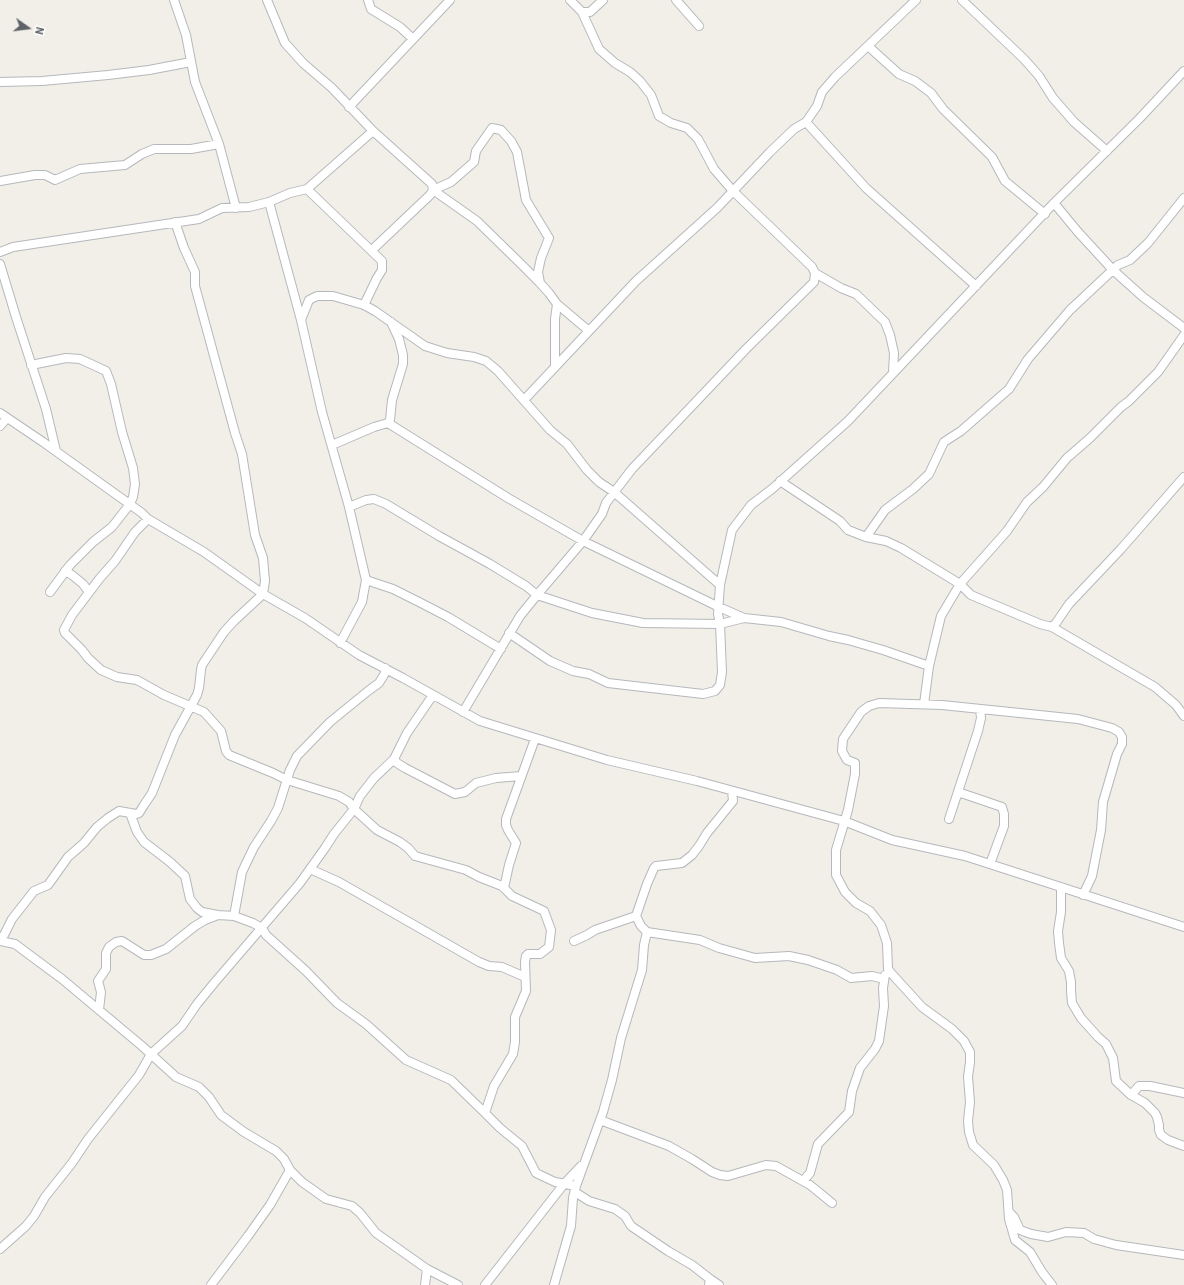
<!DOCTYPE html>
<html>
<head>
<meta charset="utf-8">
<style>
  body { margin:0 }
  #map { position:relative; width:1184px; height:1285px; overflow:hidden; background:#f1efe8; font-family:Barlow,sans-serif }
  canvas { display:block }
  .north { position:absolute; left:8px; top:8px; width:40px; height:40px; -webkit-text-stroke:3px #fff; paint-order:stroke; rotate:104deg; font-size:11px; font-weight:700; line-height:16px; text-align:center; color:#5f6368 }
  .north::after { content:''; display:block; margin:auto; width:14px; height:18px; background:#5f6368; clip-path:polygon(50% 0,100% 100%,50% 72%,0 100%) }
</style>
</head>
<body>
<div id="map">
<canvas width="1184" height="1285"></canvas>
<div class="north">N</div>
</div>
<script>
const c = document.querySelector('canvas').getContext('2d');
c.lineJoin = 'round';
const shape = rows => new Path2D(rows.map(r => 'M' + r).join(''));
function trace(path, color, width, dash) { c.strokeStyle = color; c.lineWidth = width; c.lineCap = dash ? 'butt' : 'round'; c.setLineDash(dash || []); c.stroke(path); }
const street = shape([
  [174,0,186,35,195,82,219,144,236,208],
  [267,0,285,43,303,63,332,88,373,131,432,184,433,190,430,195,372,250],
  [368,0,371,9,400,27,413,39],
  [570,0,582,12,590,12,603,0],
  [676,0,699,26],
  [962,0,1024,59,1039,76,1053,98,1074,122,1107,151],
  [868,46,899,74,915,81,931,93,943,109,992,157,1005,181,1045,214],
  [0,82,42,81,108,75,149,70,191,62],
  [349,107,450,0],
  [806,122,866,188,976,286],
  [0,181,35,175,45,175,55,180,80,169,125,165,142,154,154,149,191,149,219,144],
  [307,189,382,261,382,270,377,278,364,305],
  [269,202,301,320,322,412,349,507,366,580,362,602,340,643],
  [1054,203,1078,232,1113,270,1143,297,1184,328],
  [0,252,13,247,199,219,222,208,249,207,269,202,290,193,307,189,373,131],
  [0,264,16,317,46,409,56,451],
  [815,273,841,288,856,294,885,322,890,335,894,353,893,373],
  [540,283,538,272,541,258,549,238,526,200,517,152,511,141,501,130,492,128,476,151,474,162,451,182,433,190,477,221,521,264,540,283,549,293,557,304,555,319,555,367],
  [557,304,589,331],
  [301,320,309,300,317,296,333,296,364,305,375,311,425,346,447,353,474,357,486,361,498,371,550,430,567,444,587,470,599,482,614,492,720,585],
  [31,365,66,358,80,359,106,371,111,384,122,432,133,468,135,484,133,497,130,504,112,527,93,542,70,565,50,592],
  [524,400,636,281,717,208,770,152,794,129,806,122,817,106,822,92,835,77,916,0],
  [0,413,43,442,142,513,148,519,204,552,263,594,305,618,359,655,403,678,480,721,607,760,697,781,844,821,892,840,965,856,1184,927],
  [388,423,508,498,583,541,719,607,744,618],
  [0,426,7,418],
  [332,445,374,427,388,423,390,420,392,400,403,364,403,355,399,339,391,322],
  [780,481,840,521,848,530,866,537,886,541,901,548,960,584,971,595,1040,624,1052,627,1056,623,1069,604,1121,549,1184,477],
  [349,507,366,500,374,499,386,504,439,536,490,564,526,586,537,595,592,613,643,623,720,624,744,618,781,622,829,636,848,640,883,650,929,666],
  [148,519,135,532,115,561,100,578,72,615,64,630,65,633,82,650,88,658,101,670,117,677,137,680,164,695,204,712,221,731,226,751,229,755,273,773,287,780,339,796,349,802,354,809,377,830,400,842,408,848,415,856,466,870,479,877,502,886,512,896,544,911,551,930,549,947,540,954,528,954,526,956,525,962,526,991,515,1017,515,1042,513,1054,494,1086,485,1113,500,1128,522,1146,536,1173,555,1182,576,1186],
  [866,537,885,510,913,489,929,474,944,442,961,431,1009,389,1028,359,1070,310,1118,265,1130,260,1148,243,1184,198],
  [65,571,72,575,83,584,89,592],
  [366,580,393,589,421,603,448,617,501,649],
  [1052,627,1155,687,1176,705,1184,716],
  [509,633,550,661,573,671,589,674,608,683,703,694,715,691,720,685,722,672,720,624,718,614,720,585,732,530,751,505,772,489,848,421,1054,203,1140,118,1184,71],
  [385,668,385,673,379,683,368,691,330,722,297,756,290,770,278,808,271,821,254,847,242,872,234,916,253,923,262,928,266,935,306,971,337,1003,366,1024,406,1060,451,1080,485,1113],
  [924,704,929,666,941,616,960,584,1007,531,1027,502,1043,487,1067,458,1090,438,1121,407,1129,401,1158,372,1184,335],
  [463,712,520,616,537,595,583,541,602,514,606,503,632,469,746,349,814,282,815,273,812,267,733,191,714,169,698,139,687,128,671,123,659,116,651,95,640,81,630,72,615,63,599,49,582,12],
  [394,759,397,763,405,768,455,794,465,792,476,783,496,778,521,776],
  [958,792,1002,807,1004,814,1004,826,990,864],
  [130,813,137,832,144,842,170,862,185,876,190,899,197,908,202,912,218,915],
  [949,819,978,731,981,718,980,709],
  [310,869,339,882,479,962,489,966,502,967,525,977],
  [1061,887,1061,912,1058,931,1059,943,1061,958,1069,971,1071,982,1071,991,1072,1003,1081,1018,1098,1037,1106,1044,1113,1058,1116,1081,1131,1095,1145,1103,1155,1113,1157,1117,1159,1125,1159,1130,1161,1135,1168,1140,1184,1146],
  [504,888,509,865,516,843,508,830,506,825,506,819,535,739],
  [647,932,700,940,719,948,755,958,789,956,808,960,837,970,851,978,872,976,884,979],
  [0,939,4,935,12,919,34,891,48,885,68,857,84,843,97,827,108,818,119,811,136,814,139,813,144,805,152,793,175,735,197,695,199,688,201,670,202,665,224,632,234,621,263,594,265,581,263,558,255,535,242,454,235,433,195,286,195,272,184,248,175,222],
  [0,941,15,944,27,953,62,979,142,1046,176,1077,199,1087,209,1097,221,1115,244,1132,276,1151,284,1159,290,1170,302,1182,326,1199,352,1206,360,1213,376,1233,427,1269,458,1285],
  [574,941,587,935,595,930,636,916],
  [99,1010,101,992,98,981,106,969,106,953,109,947,116,942,122,941,144,955,151,955,166,949,195,926,205,920,218,915,234,916],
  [1131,1095,1139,1086,1150,1086,1184,1093],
  [600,1120,669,1146,692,1159,712,1172,720,1175,728,1176,766,1165,776,1166,810,1185,832,1203],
  [803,1181,810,1173,818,1144,849,1112,852,1091,860,1068,875,1049,879,1041,884,1006,883,988,885,975],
  [575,1192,589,1201,615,1209,625,1216,631,1226,668,1251,692,1265,710,1279,709,1285],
  [1009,1212,1014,1217,1020,1230,1031,1234,1048,1237,1066,1232,1084,1233,1094,1239,1116,1245,1184,1255],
  [0,1249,26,1226,34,1216,45,1197,72,1163,88,1139,139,1075,151,1054,182,1026,197,1004,215,982,300,883,325,848,334,834,354,809,360,796,374,778,394,759,407,733,433,695],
  [710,1279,719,1285],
  [211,1285,248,1236,270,1205,290,1170],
  [425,1285,427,1269],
  [485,1285,564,1184,581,1166],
  [554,1285,571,1226,573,1198,576,1186,603,1112,612,1080,621,1038,642,970,644,945,647,932,641,926,636,916,647,884,654,868,656,866,682,863,692,855,699,846,707,833,733,801,732,791],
  [1052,1285,1042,1272,1030,1252,1015,1240,1009,1219,1007,1190,1003,1180,994,1165,973,1145,969,1132,968,1121,970,1102,968,1077,970,1062,970,1052,964,1041,952,1029,922,1007,891,973,888,969,887,943,881,925,870,911,856,903,845,892,836,875,836,850,848,810,855,774,855,763,847,760,842,751,843,739,861,712,869,706,879,703,942,705,1078,719,1112,728,1119,732,1122,737,1122,744,1117,754,1103,802,1101,830,1092,876,1083,895]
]);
trace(street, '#b5b8bc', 10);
trace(street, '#fff', 8);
</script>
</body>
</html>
